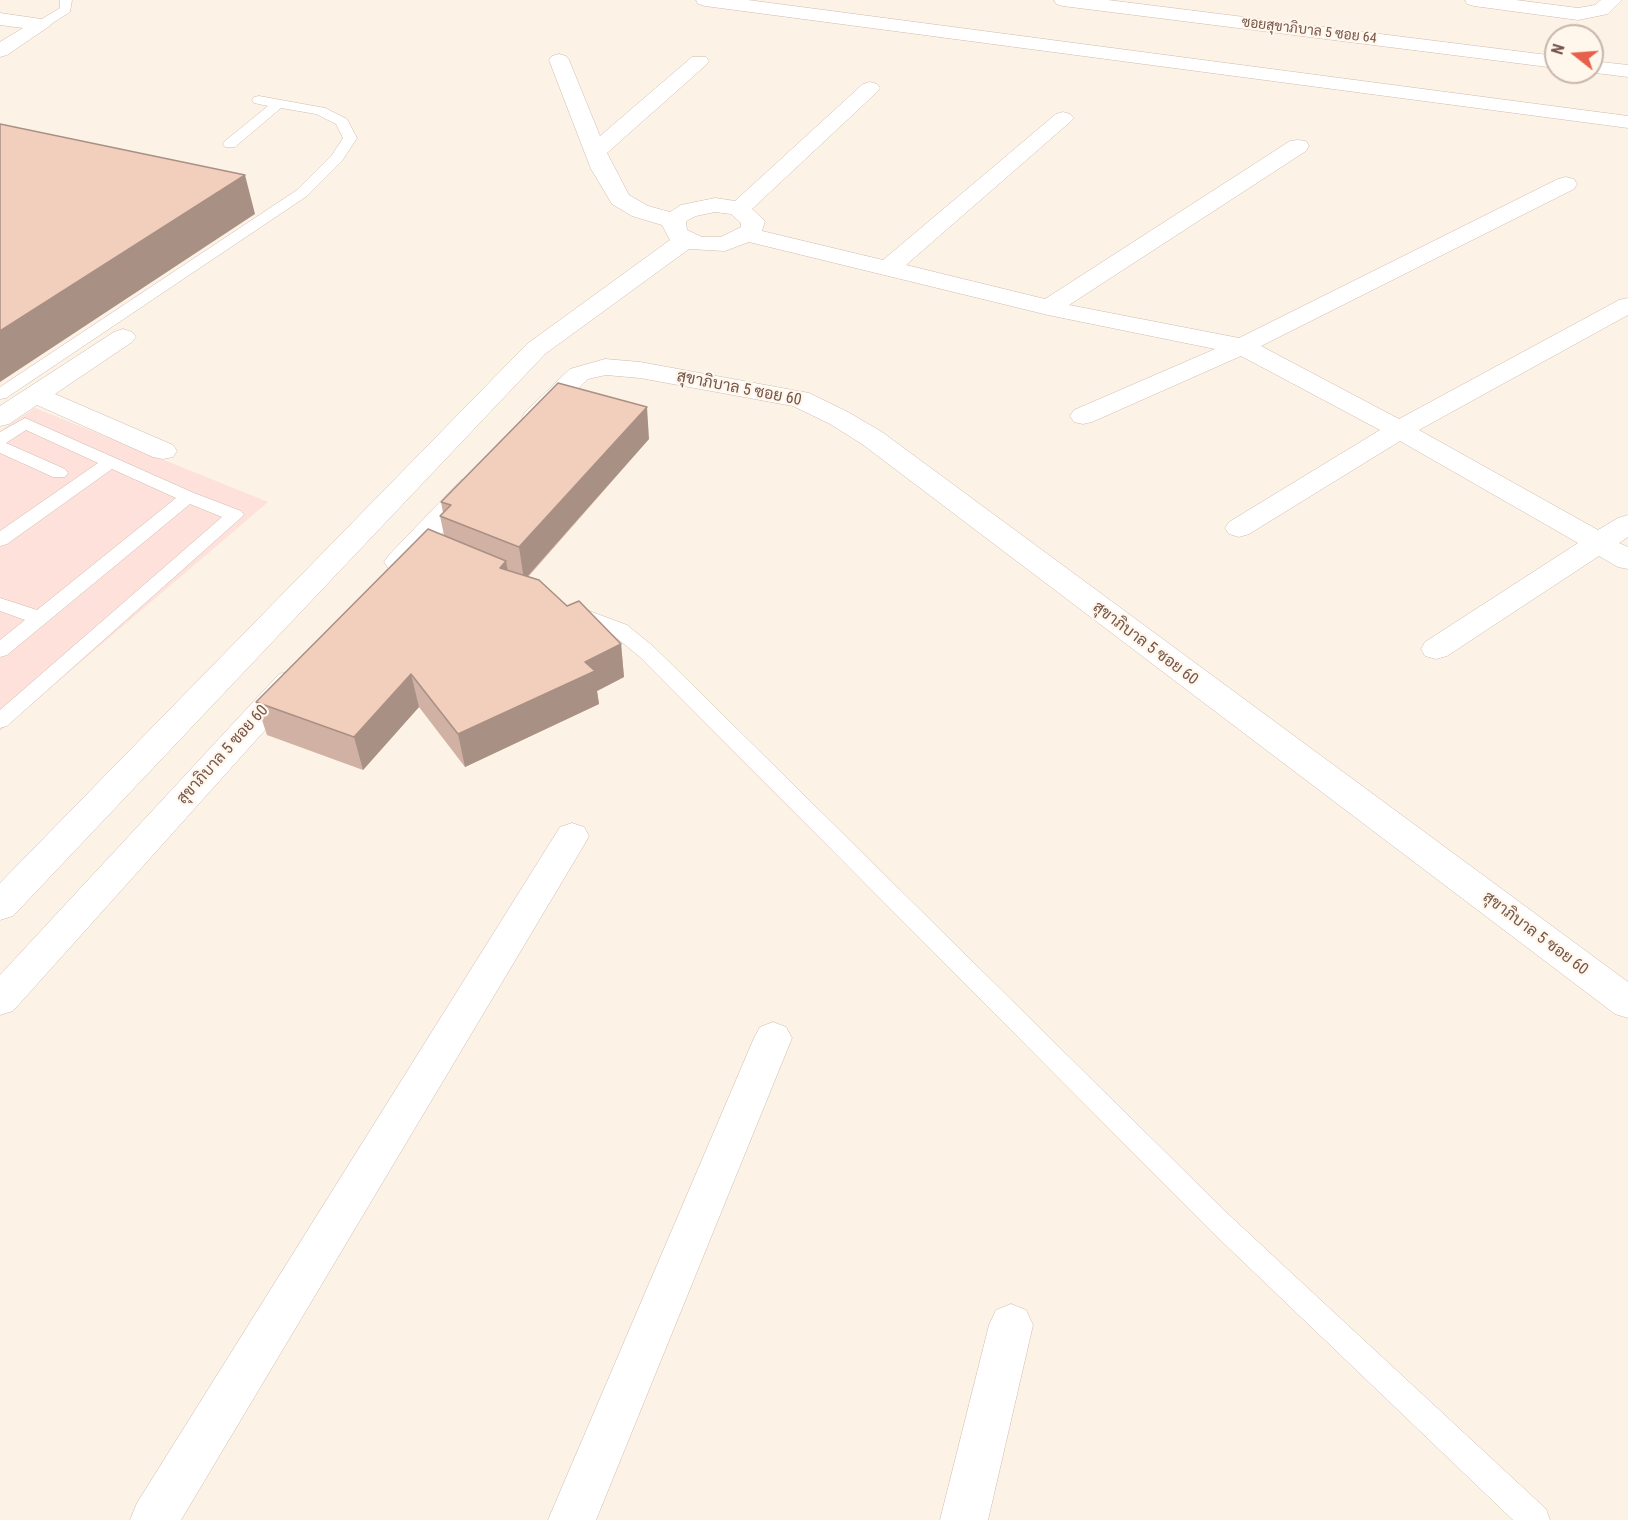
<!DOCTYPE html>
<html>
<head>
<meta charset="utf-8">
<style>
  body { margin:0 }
  #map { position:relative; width:1628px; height:1520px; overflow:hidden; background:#fcf2e6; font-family:"Roboto Condensed",sans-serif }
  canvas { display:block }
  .north { position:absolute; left:1544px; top:24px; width:60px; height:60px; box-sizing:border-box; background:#fff6ec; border:2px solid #c8b6ab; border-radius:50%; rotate:287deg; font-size:16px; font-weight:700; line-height:24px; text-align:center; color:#76564a }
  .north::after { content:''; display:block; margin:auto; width:21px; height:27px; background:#e7604b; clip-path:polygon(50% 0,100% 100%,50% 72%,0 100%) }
</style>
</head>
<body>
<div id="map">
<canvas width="1628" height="1520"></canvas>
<div class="north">N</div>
</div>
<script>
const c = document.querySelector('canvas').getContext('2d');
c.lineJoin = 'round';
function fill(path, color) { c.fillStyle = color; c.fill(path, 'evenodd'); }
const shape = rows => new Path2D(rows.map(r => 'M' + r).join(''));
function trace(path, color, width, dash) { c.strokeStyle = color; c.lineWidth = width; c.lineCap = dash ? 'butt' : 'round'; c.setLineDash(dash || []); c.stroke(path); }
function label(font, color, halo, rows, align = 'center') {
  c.font = font + ' "Roboto Condensed",Sarabun,sans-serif'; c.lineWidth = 4.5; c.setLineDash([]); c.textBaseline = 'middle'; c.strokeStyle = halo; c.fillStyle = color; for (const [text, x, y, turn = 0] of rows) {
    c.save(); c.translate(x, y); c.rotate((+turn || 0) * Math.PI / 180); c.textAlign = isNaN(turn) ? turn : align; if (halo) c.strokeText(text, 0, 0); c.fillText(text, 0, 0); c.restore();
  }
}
fill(shape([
  [35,408,268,502,0,731,0,431]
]), '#fde1da');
const service = shape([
  [60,0,72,0,70,12,45,28,37,28,35,25,37,22,60,8,60,0],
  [259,96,325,108,347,119,357,138,342,161,307,196,6,398,0,399,0,387,297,190,332,155,343,138,336,124,316,114,281,108,235,147,225,147,223,144,225,141,268,106,254,103,252,100,254,97,259,96],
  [25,418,194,493,241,511,244,515,7,726,0,728,0,710,222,517,190,504,7,655,0,657,0,640,25,620,0,611,0,598,37,610,176,498,112,469,7,544,0,546,0,531,98,463,26,430,6,443,65,469,68,473,65,477,53,477,0,453,0,432,25,418],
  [573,605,627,625,654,647,1229,1215,1546,1509,1550,1520,1513,1520,1211,1231,640,657,613,635,566,615,563,611,566,607,573,605]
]);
const minor = shape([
  [696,0,748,0,1628,116,1628,128,705,6,698,4,696,0],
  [1054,0,1108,0,1556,56,1556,68,1063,6,1056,4,1054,0],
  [1465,0,1516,0,1578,8,1595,5,1601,0,1622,0,1608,14,1578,20,1474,6,1467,4,1465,0],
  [0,13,41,19,48,21,51,25,7,55,0,57,0,42,23,28,0,25,0,13],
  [559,54,566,56,569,60,600,136,692,57,706,57,709,61,706,65,607,153,629,195,648,206,670,212,681,205,715,198,735,201,863,84,870,82,877,84,880,88,877,92,752,209,765,221,762,231,883,260,1056,114,1063,112,1070,114,1074,118,1070,122,906,265,1045,299,1290,141,1298,140,1306,141,1309,146,1306,151,1069,305,1239,338,1558,179,1566,177,1574,179,1577,184,1574,189,1261,346,1399,419,1619,300,1628,298,1628,315,1419,430,1598,530,1618,518,1628,515,1628,537,1619,543,1628,547,1628,569,1618,567,1599,556,1447,656,1436,659,1425,656,1421,649,1425,642,1578,543,1400,441,1249,534,1239,537,1229,534,1225,528,1229,522,1380,430,1241,356,1092,422,1083,424,1074,422,1070,416,1074,410,1215,349,1048,315,749,242,725,251,689,249,545,354,13,916,0,920,0,883,527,344,670,240,662,225,632,216,612,204,591,169,549,60,552,56,559,54],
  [715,212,731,214,741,223,741,227,721,237,702,237,687,230,686,222,688,220,696,216,715,212],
  [1592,61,1628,65,1628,77,1588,72,1592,72,1592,61],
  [123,329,132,332,136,337,132,342,55,394,173,445,177,451,173,457,163,459,153,457,37,405,9,424,0,426,0,406,114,332,123,329],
  [605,359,640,362,809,393,848,412,882,432,1628,982,1628,1018,1615,1014,862,444,830,424,793,406,640,378,606,375,588,379,544,423,535,425,526,423,522,417,526,411,570,369,605,359],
  [471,478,481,480,485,486,481,492,409,569,399,571,389,569,384,562,389,555,461,480,471,478],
  [290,671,301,674,306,682,301,690,13,1011,0,1015,0,975,279,674,290,671],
  [572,823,584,827,589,836,584,845,181,1520,130,1520,137,1503,560,827,572,823],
  [773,1022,786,1027,792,1038,596,1520,548,1520,754,1038,760,1027,773,1022],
  [1011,1304,1026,1310,1033,1325,988,1520,940,1520,989,1325,996,1310,1011,1304]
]);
trace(service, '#d0bbae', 1);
trace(minor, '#d0bbae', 1);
fill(service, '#fff');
fill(minor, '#fff');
fill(shape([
  [649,439,528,577,621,644,624,677,597,691,599,704,465,767,419,707,363,770,267,735,256,702,444,535,440,516,443,513,441,502]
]), '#d0b1a3');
fill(shape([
  [245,175,255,214,0,382,0,331],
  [647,407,649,439,524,580,519,547],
  [506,561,512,594,500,568],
  [621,644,624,677,597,691,599,704,465,767,458,734,585,662],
  [411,674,419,707,363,770,354,737]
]), '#a99084');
const building = shape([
  [0,124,245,175,0,331,0,124],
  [558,383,647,407,519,547,440,516,451,505,441,502,558,383],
  [428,529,506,561,500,568,539,580,567,606,579,601,621,644,585,662,595,671,458,734,411,674,354,737,256,702,428,529]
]);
fill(building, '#f2cebd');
trace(building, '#a99084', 1.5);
label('14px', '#76564a', '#fff6ec', [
  ["ซอยสุขาภิบาล 5 ซอย 64",1309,31,7]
]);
label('16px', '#76564a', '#fff6ec', [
  ["สุขาภิบาล 5 ซอย 60",739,389,11],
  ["สุขาภิบาล 5 ซอย 60",1145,644,37],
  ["สุขาภิบาล 5 ซอย 60",223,755,-48],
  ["สุขาภิบาล 5 ซอย 60",1535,934,37]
]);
</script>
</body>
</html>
